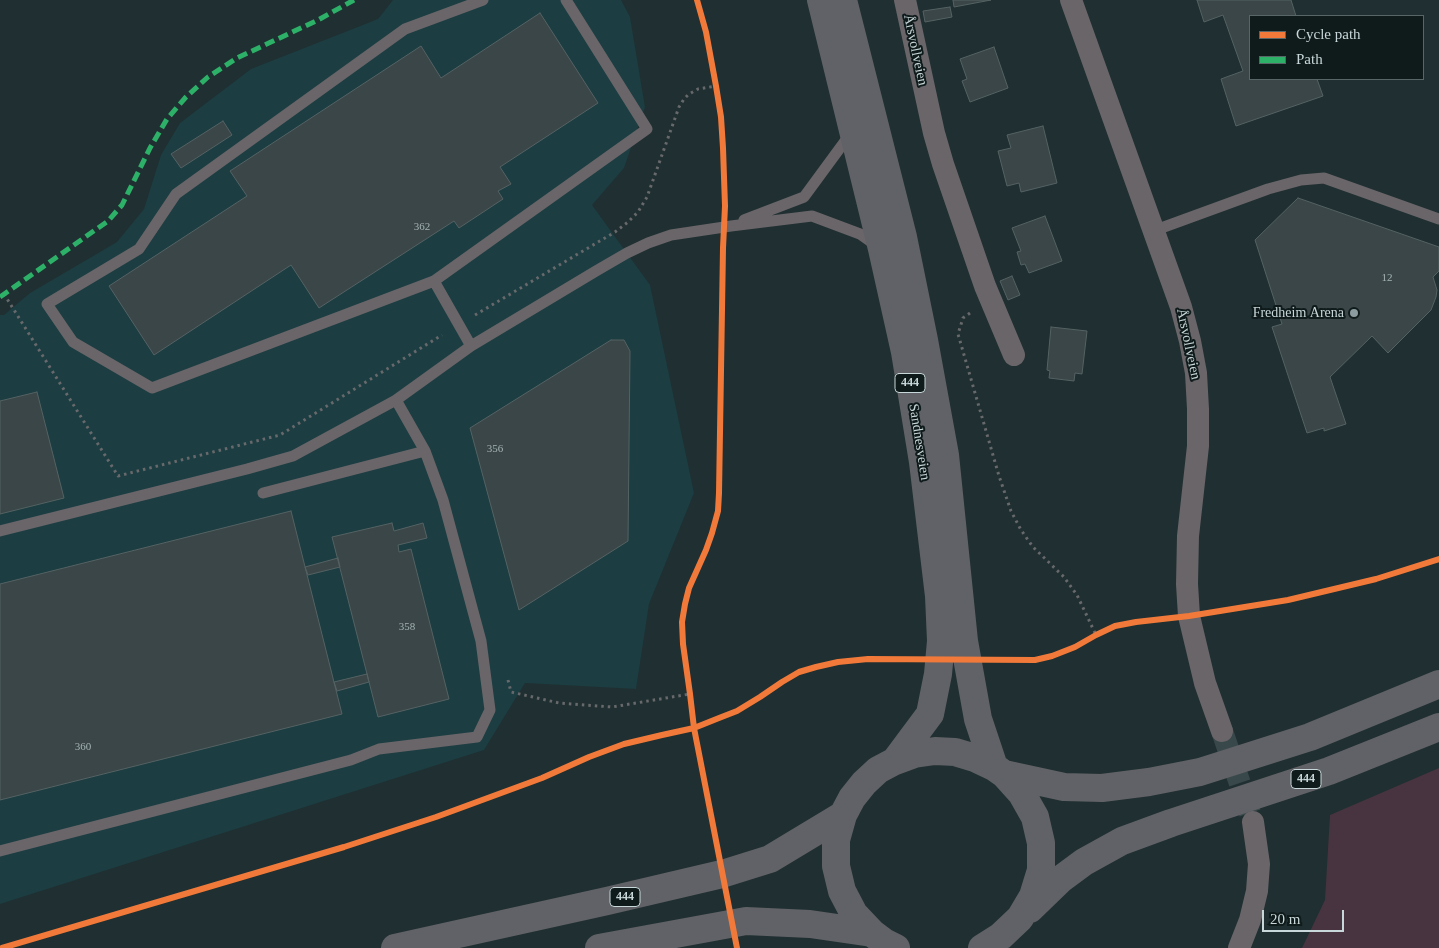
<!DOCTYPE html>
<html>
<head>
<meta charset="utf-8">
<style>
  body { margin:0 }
  #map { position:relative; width:1439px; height:948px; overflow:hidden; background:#202f31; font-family:Georgia,serif }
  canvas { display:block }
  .legend { position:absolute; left:1249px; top:15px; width:175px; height:65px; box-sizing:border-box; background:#0f1a1b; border:1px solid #596667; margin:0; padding:6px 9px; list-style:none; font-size:15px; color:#c8d7d9 }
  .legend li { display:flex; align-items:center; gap:10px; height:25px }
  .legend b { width:25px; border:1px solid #596667 }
  .scale { position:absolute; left:1262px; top:910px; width:82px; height:22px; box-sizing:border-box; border:2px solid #c8d7d9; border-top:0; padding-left:6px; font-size:15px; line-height:18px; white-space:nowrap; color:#c8d7d9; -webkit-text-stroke:4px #0f1a1b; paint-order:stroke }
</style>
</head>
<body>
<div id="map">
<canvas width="1439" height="948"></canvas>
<ul class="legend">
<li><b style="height:6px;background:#f17a3a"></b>Cycle path</li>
<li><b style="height:6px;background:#2db169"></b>Path</li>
</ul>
<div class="scale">20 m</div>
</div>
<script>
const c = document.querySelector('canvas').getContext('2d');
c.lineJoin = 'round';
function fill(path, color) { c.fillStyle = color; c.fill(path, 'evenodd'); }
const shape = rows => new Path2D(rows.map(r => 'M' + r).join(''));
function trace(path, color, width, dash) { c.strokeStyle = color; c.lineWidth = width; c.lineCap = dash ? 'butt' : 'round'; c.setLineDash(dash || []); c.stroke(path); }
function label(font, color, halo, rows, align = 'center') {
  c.font = font + ' Georgia,serif'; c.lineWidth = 4; c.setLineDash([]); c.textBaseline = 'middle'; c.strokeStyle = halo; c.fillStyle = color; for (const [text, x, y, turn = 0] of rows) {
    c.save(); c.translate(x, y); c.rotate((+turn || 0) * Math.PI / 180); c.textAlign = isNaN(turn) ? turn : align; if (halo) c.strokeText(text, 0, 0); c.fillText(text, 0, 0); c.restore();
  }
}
fill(shape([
  [393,0,621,0,630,17,645,107,624,168,592,205,650,285,694,493,649,604,636,689,525,683,484,750,0,904,0,315,4,315,30,293,117,242,144,209,161,155,180,123,251,69,378,19]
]), '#1c3d41');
fill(shape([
  [1439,768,1439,948,1302,948,1325,900,1330,815]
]), '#473440');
const building = shape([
  [953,0,991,0,954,7,953,0],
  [1197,0,1291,0,1296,16,1250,16,1250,79,1317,79,1323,96,1236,126,1221,79,1243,71,1223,15,1204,22,1197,0],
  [950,7,952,17,925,22,923,11,950,7],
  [540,13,598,103,500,167,511,184,498,191,503,199,459,228,454,221,319,308,291,265,154,355,109,286,247,196,230,171,421,46,441,78,540,13],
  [994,47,1008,88,970,102,962,81,967,79,960,59,994,47],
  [223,121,232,135,181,168,171,154,223,121],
  [1043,126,1057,183,1021,192,1019,183,1007,186,998,151,1011,148,1007,135,1043,126],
  [1298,198,1439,247,1439,271,1433,277,1437,290,1436,297,1431,310,1388,353,1372,336,1330,377,1346,424,1324,431,1324,428,1307,433,1272,327,1282,324,1255,240,1298,198],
  [1045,216,1062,261,1029,273,1025,264,1021,265,1017,252,1021,251,1012,228,1045,216],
  [1012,276,1020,295,1008,300,1000,281,1012,276],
  [1051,327,1087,331,1082,374,1075,373,1074,381,1049,378,1050,371,1047,370,1051,327],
  [611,340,624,340,630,351,628,541,519,610,470,428,611,340],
  [37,392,64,498,0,514,0,401,37,392],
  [291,511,342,714,0,800,0,584,291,511],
  [392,523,394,531,423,523,427,538,398,545,399,552,411,549,449,699,378,717,332,537,392,523],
  [338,558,340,567,308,575,305,567,338,558],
  [367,674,369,682,337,691,334,682,367,674]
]);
fill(building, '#3a4647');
trace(building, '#556264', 1);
trace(shape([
  [1222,731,1250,813]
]), '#39484a', 22, [22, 11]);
trace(shape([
  [4,294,118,476,280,435,442,335],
  [970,313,963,318,958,334,999,476,1011,511,1021,530,1033,547,1064,577,1077,595,1096,635],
  [475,315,615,232,628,222,638,212,647,197,679,107,684,99,689,94,698,89,716,86],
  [508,680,511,692,559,703,612,707,690,694]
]), '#67696c', 3, [2.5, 4]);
trace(shape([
  [483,0,405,29,176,194,139,249,47,304,73,342,152,388,434,281,647,129,566,0],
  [744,220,804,197,851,133],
  [1153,231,1268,189,1301,180,1324,178,1439,219],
  [434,281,471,346],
  [263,493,425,451],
  [0,531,247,469,293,456,396,400],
  [0,851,351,760,379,749,477,737,490,710,481,641,443,500,425,451,396,400,471,346,596,271,627,253,648,243,671,235,731,226,812,216,860,234,877,246]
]), '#696569', 11);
trace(shape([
  [905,0,934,133,943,164,985,286,1014,355],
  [1071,0,1181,307,1190,341,1196,373,1198,409,1198,446,1188,536,1187,584,1189,616,1205,683,1222,731],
  [1239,948,1250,920,1257,891,1259,864,1253,822]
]), '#696569', 22);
trace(shape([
  [821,0,882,249,905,352,923,462,939,596,941,641,938,674,930,714,895,761],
  [843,0,903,237,924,340,945,455,964,641,978,719,994,767],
  [1004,774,1064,787,1102,788,1149,782,1200,772,1310,737,1439,684],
  [1030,909,1061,879,1084,862,1122,841,1171,823,1329,771,1439,727],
  [395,948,607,901,722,874,770,859,843,815],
  [599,948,746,921,810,924,872,933],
  [896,948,884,942,872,933,854,914,842,891,836,866,836,840,843,815,852,798,864,783,878,770,895,761,914,754,935,751,955,752,975,758,994,767,1004,774,1022,794,1035,817,1041,843,1041,870,1033,896,1020,918,1001,936,982,948]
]), '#606267', 28);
trace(shape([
  [0,297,108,221,122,205,150,148,167,119,186,97,208,77,237,58,318,20,354,0]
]), '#2db169', 5, [10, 5]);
trace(shape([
  [697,0,706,32,716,86,721,117,723,148,725,206,723,248,719,493,718,511,712,533,706,550,689,588,685,604,682,622,683,644,690,694,694,728,737,948],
  [2,948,344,847,436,817,542,778,589,757,624,744,662,735,694,728,719,718,737,711,760,697,782,682,799,672,816,667,838,662,868,659,1035,660,1052,656,1075,647,1096,635,1115,626,1136,622,1189,616,1288,600,1376,579,1439,559]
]), '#f17a3a', 6);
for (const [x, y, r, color] of [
  [1354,313,5,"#8d9c9e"]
]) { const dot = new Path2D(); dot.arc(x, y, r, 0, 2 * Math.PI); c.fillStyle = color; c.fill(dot); trace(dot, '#0f1a1b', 2); }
label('11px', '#a4b3b4', null, [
  ["362",422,227],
  ["12",1387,278],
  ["356",495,449],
  ["358",407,627],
  ["360",83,747]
]);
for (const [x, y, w] of [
  [910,383,30],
  [1306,779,30],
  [625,897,30]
]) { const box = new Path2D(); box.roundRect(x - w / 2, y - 9.5, w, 19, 4); c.fillStyle = '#0f1a1b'; c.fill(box); trace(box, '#c8d7d9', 1); }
label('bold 12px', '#c8d7d9', null, [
  ["444",910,383],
  ["444",1306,779],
  ["444",625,897]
]);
label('14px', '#c8d7d9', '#0f1a1b', [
  ["Årsvollveien",915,50,78],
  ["Årsvollveien",1188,344,78],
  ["Sandnesveien",919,442,81]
]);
label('14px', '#c8d7d9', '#0f1a1b', [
  ["Fredheim Arena",1344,313]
], 'right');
</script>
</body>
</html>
